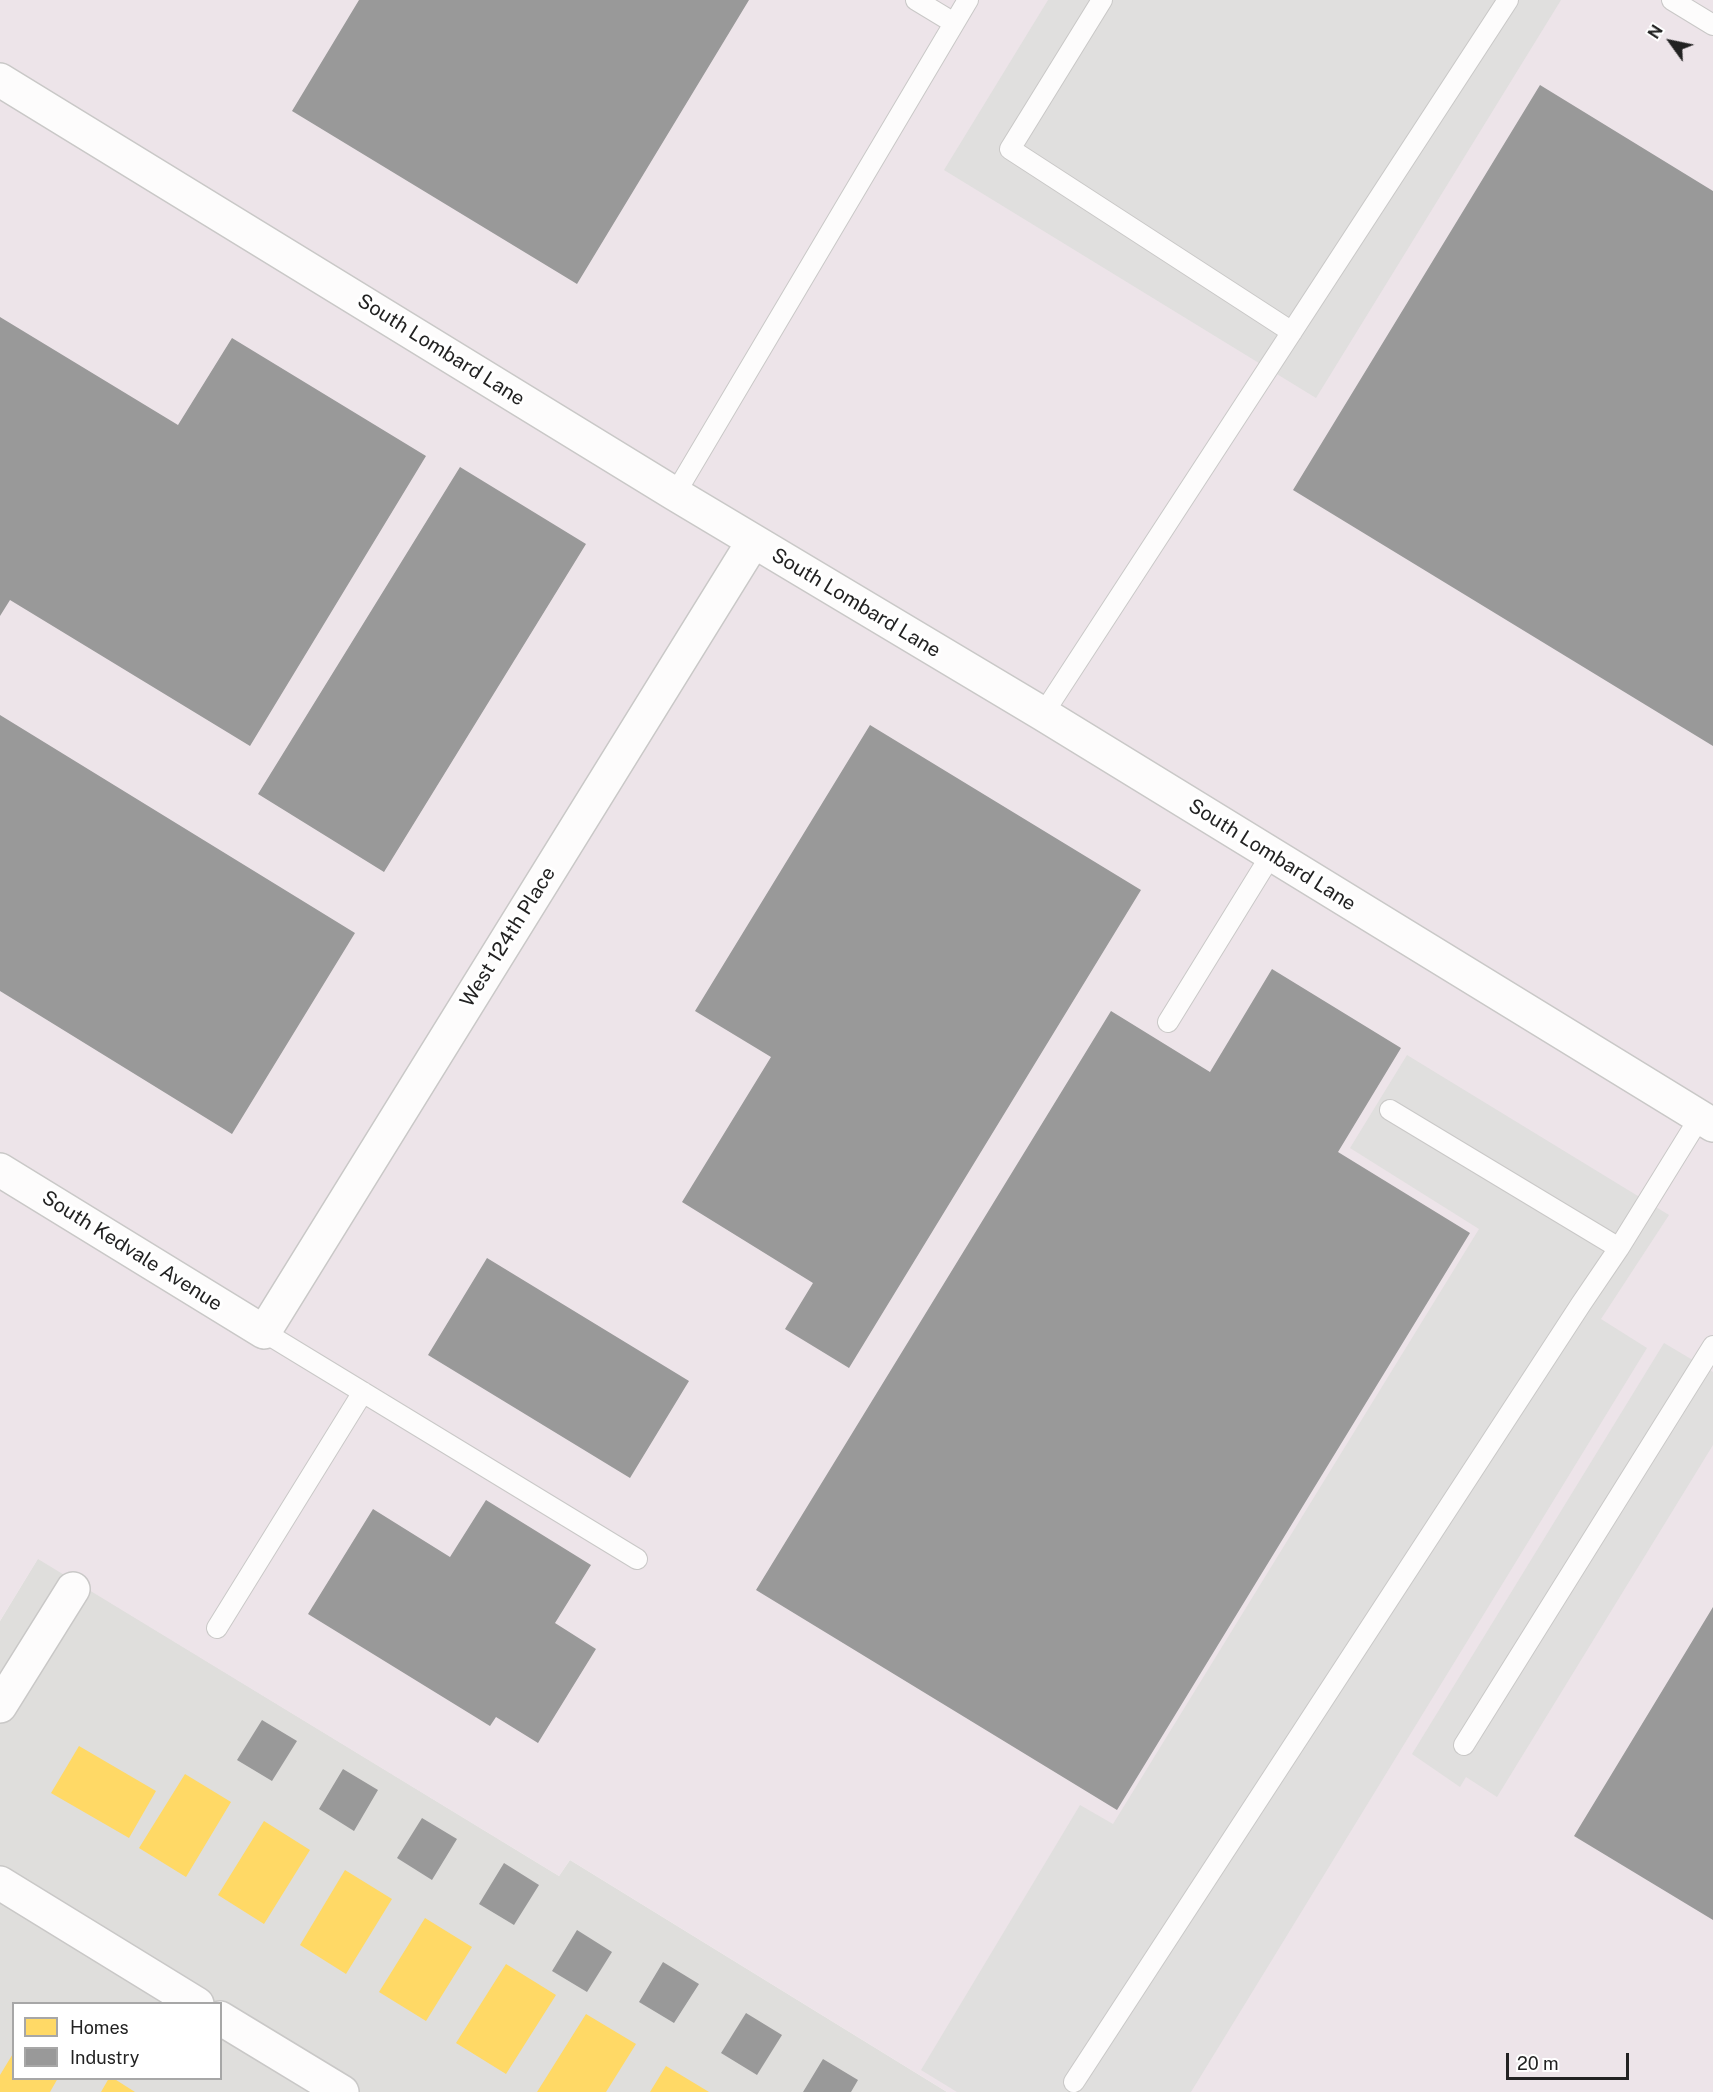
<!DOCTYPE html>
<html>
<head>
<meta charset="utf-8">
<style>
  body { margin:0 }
  #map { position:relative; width:1713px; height:2092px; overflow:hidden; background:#f0eeeb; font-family:"Public Sans",sans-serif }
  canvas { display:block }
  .legend { position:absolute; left:12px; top:2002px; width:210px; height:78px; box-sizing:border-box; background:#fff; border:2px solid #a7a7a7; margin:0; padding:8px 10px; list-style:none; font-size:18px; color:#222 }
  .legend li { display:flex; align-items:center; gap:12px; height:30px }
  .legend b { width:30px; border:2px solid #a7a7a7 }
  .north { position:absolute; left:1641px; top:12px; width:60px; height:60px; -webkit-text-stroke:4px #fff; paint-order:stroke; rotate:303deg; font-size:16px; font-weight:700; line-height:24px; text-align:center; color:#222 }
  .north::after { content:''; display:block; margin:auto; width:21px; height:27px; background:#222; clip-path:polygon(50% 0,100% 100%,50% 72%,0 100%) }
  .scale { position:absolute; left:1506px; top:2053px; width:123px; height:27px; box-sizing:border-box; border:3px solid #222; border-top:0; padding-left:8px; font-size:18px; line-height:21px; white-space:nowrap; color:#222; -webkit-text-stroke:4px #fff; paint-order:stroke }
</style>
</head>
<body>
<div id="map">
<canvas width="1713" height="2092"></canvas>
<ul class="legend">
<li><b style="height:16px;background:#ffd966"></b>Homes</li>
<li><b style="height:16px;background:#999"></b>Industry</li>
</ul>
<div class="north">N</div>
<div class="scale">20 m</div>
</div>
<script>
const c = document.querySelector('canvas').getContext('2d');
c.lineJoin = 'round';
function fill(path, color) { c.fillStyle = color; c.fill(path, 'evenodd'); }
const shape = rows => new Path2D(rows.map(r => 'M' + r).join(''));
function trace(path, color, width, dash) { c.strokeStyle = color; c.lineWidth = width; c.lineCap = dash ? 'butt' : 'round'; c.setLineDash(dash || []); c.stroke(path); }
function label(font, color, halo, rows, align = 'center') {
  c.font = font + ' "Public Sans",sans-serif'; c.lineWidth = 6; c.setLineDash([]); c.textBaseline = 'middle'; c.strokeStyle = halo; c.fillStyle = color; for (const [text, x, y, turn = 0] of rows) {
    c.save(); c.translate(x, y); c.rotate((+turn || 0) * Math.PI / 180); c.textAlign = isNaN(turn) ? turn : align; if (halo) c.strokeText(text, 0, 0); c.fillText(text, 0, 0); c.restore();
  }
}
fill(shape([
  [38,1558,559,1876,570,1860,947,2092,0,2092,0,1621],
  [14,2004,220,2004,220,2078,14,2078]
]), '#dfdedc');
fill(shape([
  [0,0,1713,0,1713,2092,947,2092,570,1860,559,1876,38,1559,0,1621]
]), '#ede4e9');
fill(shape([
  [1048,0,1561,0,1316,398,944,170],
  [1407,1055,1669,1215,1601,1319,1647,1348,1191,2092,957,2092,921,2070,1080,1805,1113,1824,1479,1229,1350,1148],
  [1664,1343,1713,1372,1713,1445,1497,1797,1466,1777,1460,1787,1412,1754]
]), '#e0dfde');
fill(shape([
  [79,1746,156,1791,129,1838,51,1793],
  [185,1774,231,1802,186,1877,139,1848],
  [264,1821,310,1850,264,1924,218,1895],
  [345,1870,392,1899,346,1974,300,1945],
  [425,1918,472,1947,426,2021,379,1992],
  [506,1964,556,1995,506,2074,456,2043],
  [586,2014,636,2044,606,2092,537,2092],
  [14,2052,14,2078,58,2078,50,2092,0,2092,0,2075],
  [666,2066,709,2092,650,2092],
  [109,2078,113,2078,135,2092,101,2092]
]), '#ffd966');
fill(shape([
  [359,0,749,0,577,284,292,111],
  [1540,85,1713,191,1713,746,1293,490],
  [0,317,178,425,232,338,426,456,250,746,10,600,0,616],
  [460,467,586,544,384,872,258,794],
  [0,715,355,933,232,1134,0,991],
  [870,725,1141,890,849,1368,785,1329,813,1283,682,1202,771,1057,695,1011],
  [1272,969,1401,1048,1338,1152,1470,1233,1117,1810,756,1590,1111,1011,1210,1072],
  [487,1258,689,1381,630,1478,428,1355],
  [486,1500,591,1565,555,1623,596,1649,538,1743,496,1717,490,1726,308,1614,373,1509,450,1557],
  [1713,1607,1713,1920,1574,1836],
  [262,1720,297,1741,272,1781,237,1760],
  [343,1769,378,1790,354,1831,319,1809],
  [422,1818,457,1839,432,1880,397,1858],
  [504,1863,539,1885,514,1925,479,1904],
  [577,1930,612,1952,587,1992,552,1971],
  [663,1962,699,1984,674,2023,639,2002],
  [746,2013,782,2035,757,2075,721,2053],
  [823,2059,858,2080,851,2092,803,2092]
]), '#999');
const lane = shape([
  [916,0,954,23],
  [1102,0,1010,149,1292,332],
  [1672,0,1713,25],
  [675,494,968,0],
  [1043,714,1508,0],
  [1168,1022,1271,855],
  [1390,1110,1619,1248],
  [264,1332,637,1559],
  [217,1628,363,1392],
  [1464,1745,1713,1346],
  [1074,2082,1581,1304,1619,1248,1700,1117]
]);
const street = shape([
  [0,80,675,494,1043,714,1713,1125],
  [0,1170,264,1332,753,542],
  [0,1706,73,1589],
  [0,1883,197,2004],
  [220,2018,342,2092]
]);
trace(lane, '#c9c8c7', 22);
trace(street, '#c9c8c7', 36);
trace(lane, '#fdfcfc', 20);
trace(street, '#fdfcfc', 33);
label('20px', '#222', '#fff', [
  ["South Lombard Lane",441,350,32],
  ["South Lombard Lane",856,603,31],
  ["South Lombard Lane",1272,855,32],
  ["West 124th Place",508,937,-58],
  ["South Kedvale Avenue",132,1251,32]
]);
</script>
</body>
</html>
